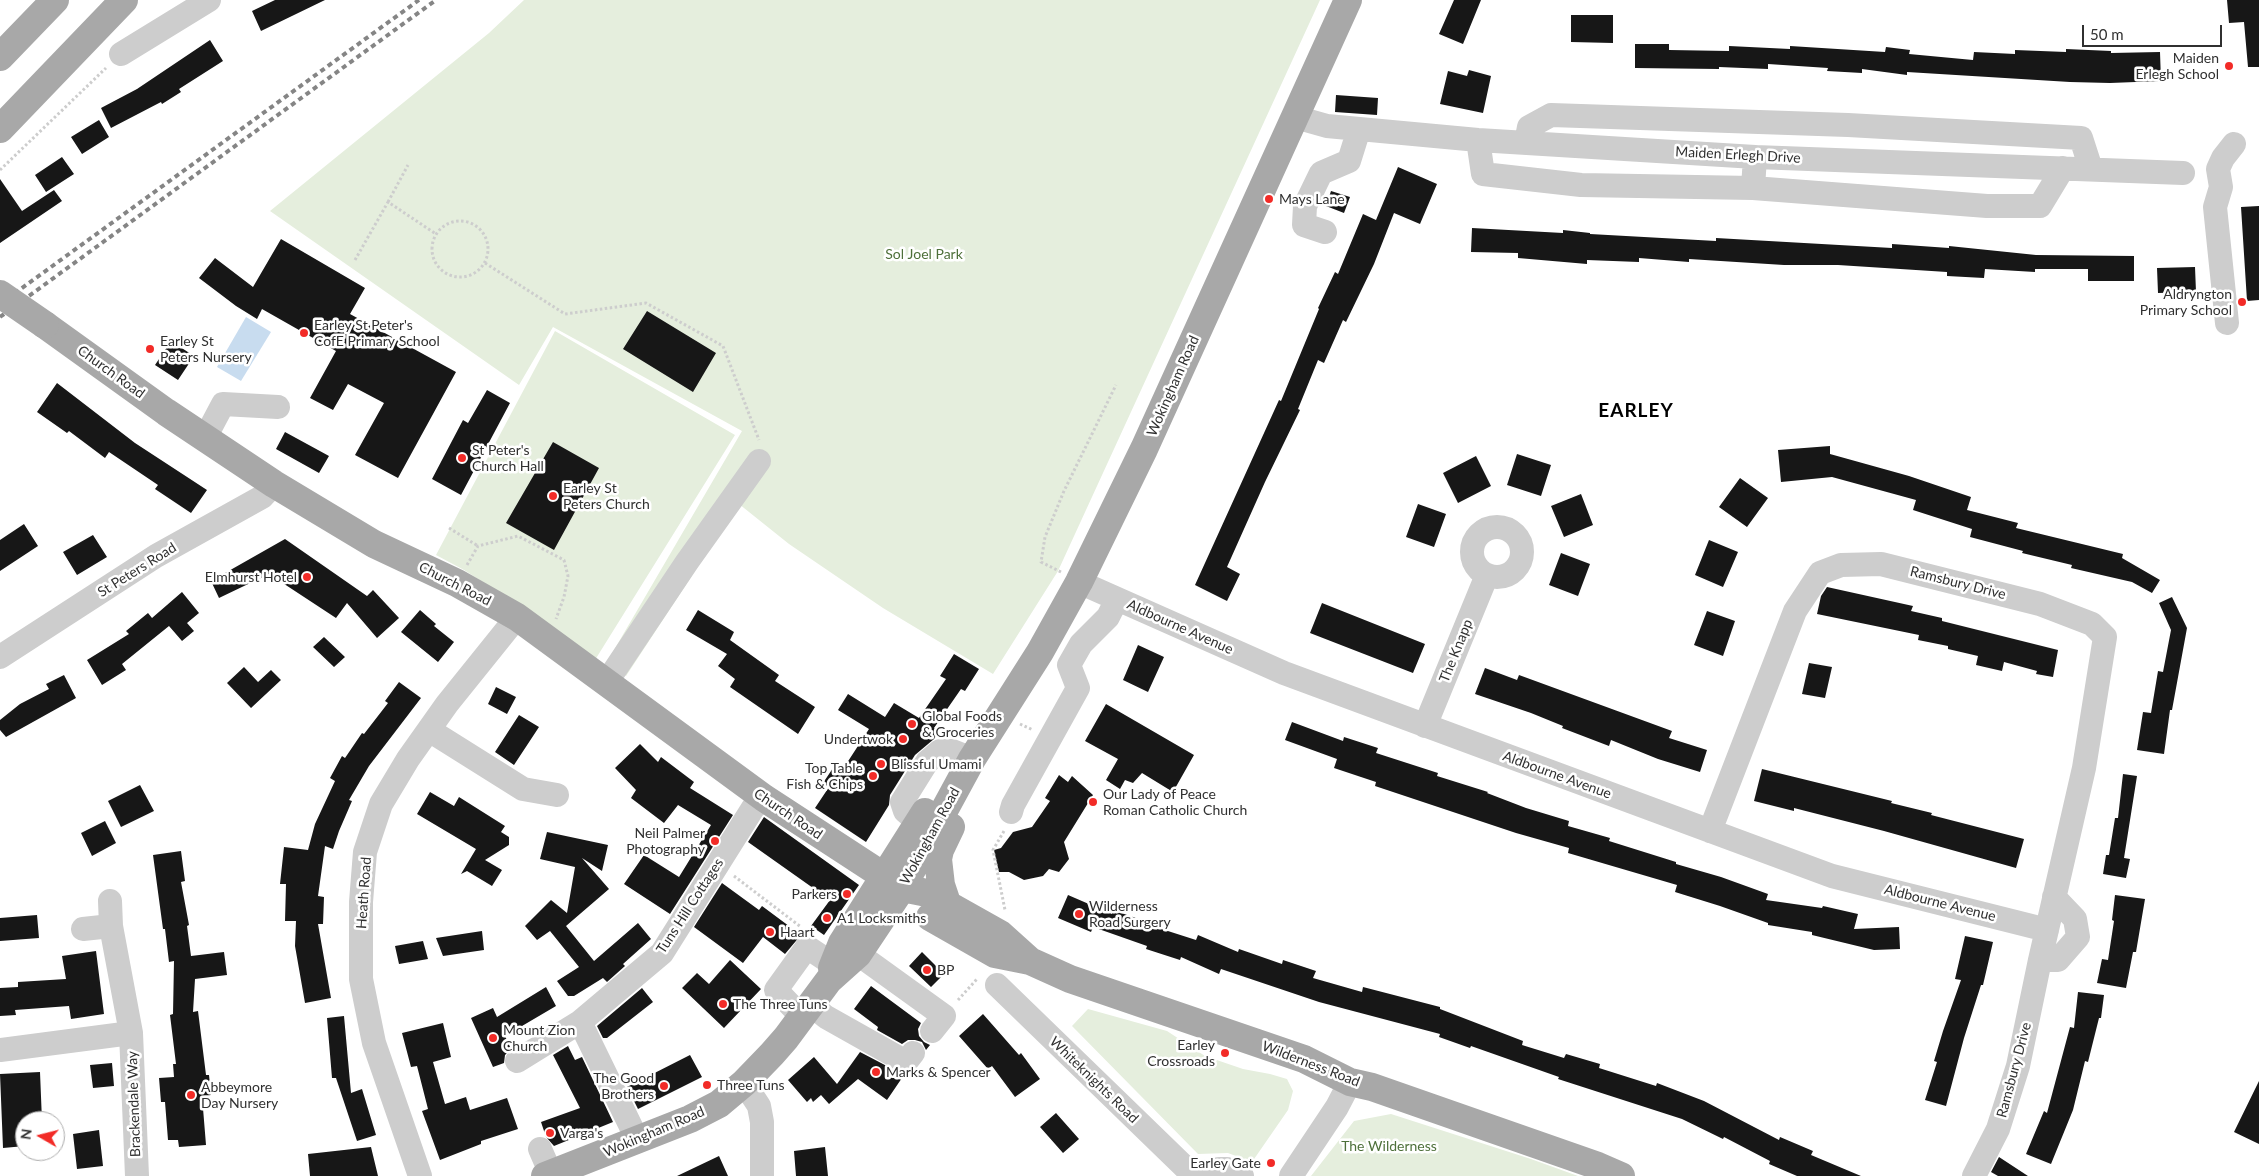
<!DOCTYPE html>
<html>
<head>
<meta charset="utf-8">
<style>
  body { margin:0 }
  #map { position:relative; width:2259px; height:1176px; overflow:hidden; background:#fff; font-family:Lato,sans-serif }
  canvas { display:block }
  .north { position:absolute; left:15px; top:1111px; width:50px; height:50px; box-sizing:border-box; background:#fff; border:1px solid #acacac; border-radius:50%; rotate:278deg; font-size:14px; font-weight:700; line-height:20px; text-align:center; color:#303030 }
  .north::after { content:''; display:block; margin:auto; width:18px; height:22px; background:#f22b27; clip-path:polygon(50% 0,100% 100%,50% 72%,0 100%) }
  .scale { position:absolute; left:2082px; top:25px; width:140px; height:22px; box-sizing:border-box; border:2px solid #303030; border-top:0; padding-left:6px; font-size:15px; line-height:18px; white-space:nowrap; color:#303030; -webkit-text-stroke:4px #fff; paint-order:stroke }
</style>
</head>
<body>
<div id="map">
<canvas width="2259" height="1176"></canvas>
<div class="north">N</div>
<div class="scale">50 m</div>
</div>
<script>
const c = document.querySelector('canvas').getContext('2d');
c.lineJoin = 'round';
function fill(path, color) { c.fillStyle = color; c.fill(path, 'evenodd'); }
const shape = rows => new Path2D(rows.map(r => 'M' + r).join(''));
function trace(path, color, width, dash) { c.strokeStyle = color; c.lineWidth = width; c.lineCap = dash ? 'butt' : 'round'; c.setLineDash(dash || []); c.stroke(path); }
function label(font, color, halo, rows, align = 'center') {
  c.font = font + ' Lato,sans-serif'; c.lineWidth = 5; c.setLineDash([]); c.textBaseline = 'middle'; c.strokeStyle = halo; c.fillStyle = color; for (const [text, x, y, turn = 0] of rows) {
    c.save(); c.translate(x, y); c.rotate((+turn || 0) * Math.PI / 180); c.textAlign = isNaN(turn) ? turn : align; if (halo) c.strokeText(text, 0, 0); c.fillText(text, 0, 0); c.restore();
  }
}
fill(shape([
  [524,0,1320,0,1058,571,993,674,883,608,789,544,739,504,626,676,607,662,742,431,553,327,519,385,270,211,489,33],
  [555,331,735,435,595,660,553,627,464,570,436,555],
  [1088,1009,1167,1031,1205,1056,1243,1069,1270,1074,1287,1079,1293,1091,1288,1110,1252,1162,1228,1153,1198,1154,1072,1026],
  [1391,1114,1531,1159,1578,1176,1311,1176,1354,1121]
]), '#e5eedd');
fill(shape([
  [246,317,271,332,241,381,217,367]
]), '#c8dcef');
fill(shape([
  [275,0,325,0,261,31,252,11],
  [1454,0,1481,0,1463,44,1439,34],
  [2227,0,2259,0,2259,67,2248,67,2244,22,2229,23],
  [1571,15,1613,15,1613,43,1571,42],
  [210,40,223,61,179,89,181,92,162,104,161,102,111,128,101,108,137,89],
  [1635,44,1669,44,1669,50,1729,51,1729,46,1790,49,1790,46,1885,52,1886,47,1910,50,1909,54,1973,60,1974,52,2015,54,2015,50,2066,52,2066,49,2111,51,2111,53,2160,52,2161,81,2110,83,2070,82,1907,72,1907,75,1862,69,1862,73,1827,71,1828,68,1768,64,1768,69,1719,67,1719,69,1635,68],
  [1469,70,1491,76,1483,113,1440,104,1448,71,1467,76],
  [1336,95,1378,98,1377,115,1335,112],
  [99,120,109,137,82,154,71,137],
  [62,157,74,174,46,192,35,175],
  [1398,167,1437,184,1420,224,1394,213,1374,264,1346,322,1343,320,1324,363,1318,360,1298,409,1300,410,1265,482,1227,567,1240,574,1227,601,1195,585,1279,400,1281,401,1319,309,1318,308,1335,272,1338,274,1363,214,1376,220],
  [0,179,22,211,54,190,62,201,0,243],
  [1331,191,1350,197,1344,213,1326,206],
  [2259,206,2259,300,2247,301,2241,207],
  [1472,228,1563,233,1563,230,1590,233,1590,234,1716,241,1716,238,1892,248,1892,244,1949,248,1949,246,2036,255,2134,256,2134,281,2088,281,2088,269,2035,269,2035,272,1985,269,1984,278,1947,276,1947,272,1838,265,1784,265,1689,259,1689,262,1639,258,1639,262,1587,260,1587,264,1518,258,1518,253,1471,252],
  [281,239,365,288,350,314,456,372,398,478,355,455,384,403,348,384,333,410,310,398,336,351,262,309,257,319,236,306,199,278,215,258,253,287],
  [2195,267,2196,292,2158,293,2157,268],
  [647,311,716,353,693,392,623,349],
  [171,341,194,356,178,380,155,365],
  [57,383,135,443,207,490,191,513,155,489,158,485,109,452,105,458,69,431,67,433,37,412],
  [487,390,510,403,461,495,432,479,463,420,468,423],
  [285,432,329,456,319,473,276,449],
  [553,442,599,468,554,550,506,523],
  [1830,446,1830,454,1909,476,1971,497,1967,510,2018,523,2016,528,2123,554,2122,558,2160,580,2152,593,2132,582,2071,568,2072,565,2022,553,2023,551,1970,537,1972,529,1913,510,1916,500,1832,477,1781,482,1778,450],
  [1517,454,1551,465,1541,496,1507,485],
  [1476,456,1491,486,1458,503,1443,473],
  [1740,478,1768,498,1747,527,1719,507],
  [1581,494,1593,525,1564,537,1551,506],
  [1418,504,1446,514,1434,547,1406,537],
  [24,524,38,546,0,571,0,540],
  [93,535,107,557,77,575,63,552],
  [285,539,367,596,373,590,399,618,377,638,347,603,336,618,269,574,219,598,211,581],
  [1709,540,1738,552,1723,587,1695,575],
  [1561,553,1590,564,1578,596,1549,585],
  [1827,587,1913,606,1911,611,1942,618,1942,621,2058,650,2053,677,2036,674,2037,671,2004,662,2002,671,1976,665,1978,656,1948,649,1948,646,1918,640,1919,635,1817,614,1821,596],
  [182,592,199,613,187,623,194,631,182,641,169,626,122,664,126,670,102,685,87,660,129,634,126,631,148,613,152,618],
  [2172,597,2187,628,2172,710,2170,710,2164,754,2137,750,2143,712,2151,713,2158,671,2163,672,2171,630,2159,603],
  [1322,603,1425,644,1413,673,1310,633],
  [420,610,436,624,434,626,454,642,438,662,401,632],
  [698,610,734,632,730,640,779,675,775,681,815,707,798,734,730,687,735,679,718,666,727,654,686,630],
  [1707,611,1735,621,1723,656,1694,645],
  [324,637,345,657,334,667,313,647],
  [1138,645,1164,657,1148,692,1123,680],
  [954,654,979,669,965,691,961,689,934,728,939,731,934,739,915,755,890,795,889,805,866,842,815,808,829,787,823,783,835,765,843,769,869,729,838,710,848,694,885,717,894,703,919,718,946,679,940,676],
  [1809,663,1832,667,1825,698,1802,694],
  [244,667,258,682,271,670,281,680,251,708,227,683],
  [1485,668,1517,680,1519,675,1672,731,1669,738,1707,750,1700,772,1658,759,1611,740,1609,746,1562,728,1563,726,1531,713,1475,694],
  [64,675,76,698,6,737,0,730,0,720,20,704,49,689,46,684],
  [399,682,421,698,369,766,349,800,352,801,339,831,333,849,325,846,318,896,324,897,323,924,318,924,331,998,305,1003,295,946,296,921,285,921,286,884,280,884,284,847,308,850,315,824,335,781,330,778,342,756,345,758,362,733,364,734,388,703,385,701],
  [496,687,516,697,507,714,488,704],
  [1106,704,1194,755,1173,792,1142,773,1133,783,1125,780,1120,789,1106,780,1118,759,1085,741],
  [519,715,539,727,514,765,495,752],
  [1292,722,1343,741,1344,737,1378,748,1376,753,1438,773,1437,776,1488,792,1487,793,1526,808,1569,821,1568,826,1610,838,1609,841,1676,862,1676,864,1721,877,1768,894,1766,900,1822,908,1823,906,1858,914,1854,929,1899,927,1900,949,1874,950,1812,935,1812,932,1768,925,1768,923,1720,906,1675,892,1677,885,1568,853,1569,848,1516,833,1375,786,1376,782,1334,768,1337,759,1285,740],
  [640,744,658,762,661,757,694,782,690,788,733,815,670,914,624,884,644,855,679,877,711,825,678,805,664,823,631,798,636,790,615,768],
  [1762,769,1892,801,1891,803,1932,813,1931,815,2024,839,2016,868,1884,831,1794,808,1794,811,1754,801],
  [2123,774,2137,776,2124,858,2130,859,2126,878,2103,874,2106,855,2109,855,2115,818,2118,818],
  [1059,775,1068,782,1072,776,1093,795,1064,842,1069,859,1059,872,1049,869,1043,876,1024,880,1009,872,999,872,994,850,1001,848,1013,832,1032,827,1050,801,1045,798],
  [140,785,154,811,121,827,108,801],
  [430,792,454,806,459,797,505,826,501,832,509,837,509,845,485,860,502,870,492,886,467,871,461,874,476,849,417,814],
  [764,817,859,885,824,935,811,926,830,900,748,842],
  [105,821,116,843,92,856,81,833],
  [547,832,608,845,602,871,582,858,609,889,566,926,594,961,638,923,651,939,623,964,625,966,607,982,603,978,574,996,568,996,557,981,579,967,550,931,537,940,525,926,551,900,567,913,575,867,540,859],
  [181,851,185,881,181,882,189,925,187,926,191,956,224,952,227,975,195,979,193,1012,198,1011,206,1075,209,1075,211,1095,202,1096,206,1145,179,1147,178,1140,168,1140,165,1102,161,1102,159,1078,174,1077,173,1064,176,1064,170,1015,173,1014,174,961,169,962,165,929,163,929,153,855],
  [722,883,759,910,762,906,801,935,785,954,763,937,743,963,694,927],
  [1068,895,1112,914,1113,910,1147,922,1146,924,1196,940,1198,935,1238,952,1239,949,1282,964,1283,960,1316,971,1313,978,1362,992,1363,987,1440,1007,1440,1009,1523,1041,1522,1045,1564,1058,1566,1054,1600,1064,1599,1068,1656,1086,1657,1083,1704,1101,1779,1140,1780,1137,1813,1151,1811,1155,1861,1176,1797,1176,1769,1164,1770,1161,1724,1137,1723,1139,1682,1119,1558,1079,1559,1077,1471,1046,1470,1048,1439,1037,1440,1034,1319,1002,1221,969,1219,974,1181,957,1180,960,1146,949,1147,946,1093,927,1091,932,1058,918],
  [2115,895,2145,899,2136,952,2133,952,2126,988,2097,983,2102,959,2108,960,2114,921,2112,920],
  [37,915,39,938,0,941,0,918],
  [482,931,484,950,443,956,436,938],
  [1965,936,1993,942,1983,985,1981,985,1964,1038,1946,1106,1925,1100,1937,1062,1934,1061,1943,1031,1961,980,1955,979],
  [423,941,428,959,399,964,395,946],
  [96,951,104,1014,71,1019,69,1006,15,1010,16,1015,0,1016,0,988,18,987,18,982,66,979,62,956],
  [922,952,944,974,931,987,909,966],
  [730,960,761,989,724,1028,682,988,697,973,709,984],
  [871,986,921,1023,918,1029,919,1036,924,1042,930,1045,926,1050,922,1042,915,1040,908,1040,902,1044,877,1030,878,1027,854,1009],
  [546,987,556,1006,505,1036,511,1049,505,1055,504,1063,493,1067,471,1018,493,1008,497,1017],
  [642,988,653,1002,607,1038,603,1038,597,1026],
  [2078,992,2104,995,2101,1018,2099,1018,2088,1062,2085,1061,2073,1110,2051,1164,2026,1154,2044,1111,2047,1113,2070,1027,2074,1028],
  [983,1014,1019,1055,1021,1053,1040,1079,1015,1097,992,1066,988,1069,959,1036],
  [344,1016,351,1093,362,1089,376,1135,357,1141,336,1078,332,1078,327,1018],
  [443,1023,451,1057,433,1062,445,1104,466,1097,470,1110,507,1098,518,1129,481,1141,481,1144,440,1160,422,1111,428,1109,417,1066,411,1067,402,1033],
  [568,1046,575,1060,582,1057,613,1122,554,1146,546,1137,541,1122,580,1108,553,1055],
  [860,1052,904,1075,887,1100,858,1079,829,1104,821,1095,813,1102,811,1098,807,1102,788,1080,814,1057,837,1084],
  [690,1055,702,1077,638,1109,627,1087],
  [112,1063,114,1086,93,1088,90,1065],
  [40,1072,42,1121,25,1121,25,1146,3,1148,0,1074],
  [2259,1081,2259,1144,2234,1132],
  [1056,1113,1079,1139,1063,1153,1040,1127],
  [99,1130,103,1166,77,1169,73,1134],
  [371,1147,378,1176,310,1176,308,1154],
  [825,1147,828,1176,796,1176,794,1151],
  [719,1156,728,1176,677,1176],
  [1999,1157,2028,1176,1998,1176,1991,1172]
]), '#171717');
trace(shape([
  [0,170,106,68],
  [388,202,408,165],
  '432 249a28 28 0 1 1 56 0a28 28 0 1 1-56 0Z',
  [355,260,388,202,436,234],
  [485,263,565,314,646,303,723,346,759,440],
  [449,528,478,546],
  [467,565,478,546,518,536,564,560,568,576,564,597,556,619],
  [1061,572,1041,562,1045,537,1064,491,1116,385],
  [1020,724,1033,730],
  [1004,831,993,850,1005,910],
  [734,876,801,927],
  [958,1000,977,979]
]), '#cdcdcd', 3, [2.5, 2.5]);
trace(shape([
  [121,54,209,0],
  [1295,117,1327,126,1478,140,1755,157,2183,173],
  [1478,140,1483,174,1581,185,1753,188,1755,157],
  [1526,143,1529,127,1551,115,1848,125,2081,138,2091,169],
  [1753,188,1987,206,2040,206,2063,168],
  [1325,232,1304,225,1305,206,1321,173,1349,161,1359,129],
  [2227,323,2215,207,2221,187,2218,169,2223,158,2234,144],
  [205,438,223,404,278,407],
  '1472 552a25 25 0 1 1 50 0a25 25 0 1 1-50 0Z',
  [1079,582,1284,673,1832,876,2047,930],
  [0,657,156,556,262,497,274,484],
  [606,683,687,562,759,461],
  [1425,726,1487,575],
  [429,730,523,789,557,795],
  [1011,812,1013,805,1078,688,1069,665,1081,644,1108,617,1117,599],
  [918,822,905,811,902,802,927,762,940,751,952,751,972,759],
  [1710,831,1795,611,1820,573,1841,565,1881,564,2040,604,2092,624,2105,637,2084,768,2040,960,2018,1066,1998,1129,1974,1176],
  [110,901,111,926,131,1033,137,1176],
  [83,929,111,926],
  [858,954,944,1016,932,1031],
  [2040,960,2058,960,2078,937,2075,919,2054,897],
  [997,985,1194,1176],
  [811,1005,826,1017,906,1062,913,1053],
  [802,1017,776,990,807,947,834,965],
  [0,1050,131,1033],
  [517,1061,580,1022],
  [744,1083,759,1106,762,1122,762,1176],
  [638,1141,580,1022,662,953,753,808,764,798],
  [540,1149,551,1174],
  [1193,1175,1219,1169,1227,1169,1242,1176],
  [420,1176,374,1043,361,979,361,902,365,852,381,804,408,759,447,704,517,617],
  [1291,1176,1337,1107,1350,1082]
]), '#cdcdcd', 24);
trace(shape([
  [0,57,55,0],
  [0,129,124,0],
  [45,325,166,412,274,484,374,544,457,583,517,617,764,798,902,888,927,893,1000,934,1030,961],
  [948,906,941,885,938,859,940,850,951,827],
  [930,917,995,954,1030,961,1070,979,1304,1059,1350,1082,1372,1087,1598,1166,1621,1176],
  [832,968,842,943,925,812],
  [545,1176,690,1119,719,1104,744,1083,772,1054,786,1038,829,980,858,954,902,888,972,759,1040,652,1079,582,1144,449,1348,0]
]), '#a8a8a8', 28);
trace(shape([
  [0,304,419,0],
  [0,317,436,0]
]), '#858585', 4, [5, 4]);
trace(shape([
  [0,294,45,325]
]), '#a8a8a8', 28);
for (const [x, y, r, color] of [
  [2229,66,5,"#f22b27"],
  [1269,199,5,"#f22b27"],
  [2242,302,5,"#f22b27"],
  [304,333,5,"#f22b27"],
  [150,349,5,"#f22b27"],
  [462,458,5,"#f22b27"],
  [553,496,5,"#f22b27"],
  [307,577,5,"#f22b27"],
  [912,724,5,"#f22b27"],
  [903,739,5,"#f22b27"],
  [881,764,5,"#f22b27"],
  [873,776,5,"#f22b27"],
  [1093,802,5,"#f22b27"],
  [715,841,5,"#f22b27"],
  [847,894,5,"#f22b27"],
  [1079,914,5,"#f22b27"],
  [827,918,5,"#f22b27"],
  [770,932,5,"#f22b27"],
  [927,970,5,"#f22b27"],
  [723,1004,5,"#f22b27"],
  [493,1038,5,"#f22b27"],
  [1225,1053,5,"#f22b27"],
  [876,1072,5,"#f22b27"],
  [707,1085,5,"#f22b27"],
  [664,1086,5,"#f22b27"],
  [191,1095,5,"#f22b27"],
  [550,1133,5,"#f22b27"],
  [1271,1163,5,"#f22b27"]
]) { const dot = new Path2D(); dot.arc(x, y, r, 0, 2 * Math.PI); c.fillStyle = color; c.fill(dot); trace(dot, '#fff', 2); }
label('14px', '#303030', '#fff', [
  ["Maiden",2219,58,"right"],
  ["Erlegh School",2219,74,"right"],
  ["Mays Lane",1279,199],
  ["Aldryngton",2232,294,"right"],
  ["Primary School",2232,310,"right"],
  ["Earley St Peter's",314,325],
  ["CofE Primary School",314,341],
  ["Earley St",160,341],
  ["Peters Nursery",160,357],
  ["St Peter's",472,450],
  ["Church Hall",472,466],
  ["Earley St",563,488],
  ["Peters Church",563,504],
  ["Elmhurst Hotel",297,577,"right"],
  ["Global Foods",922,716],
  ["& Groceries",922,732],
  ["Undertwok",893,739,"right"],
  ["Blissful Umami",891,764],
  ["Top Table",863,768,"right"],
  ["Fish & Chips",863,784,"right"],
  ["Our Lady of Peace",1103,794],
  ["Roman Catholic Church",1103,810],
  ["Neil Palmer",705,833,"right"],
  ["Photography",705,849,"right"],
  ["Parkers",837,894,"right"],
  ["Wilderness",1089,906],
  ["Road Surgery",1089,922],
  ["A1 Locksmiths",837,918],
  ["Haart",780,932],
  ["BP",937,970],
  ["The Three Tuns",733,1004],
  ["Mount Zion",503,1030],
  ["Church",503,1046],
  ["Earley",1215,1045,"right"],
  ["Crossroads",1215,1061,"right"],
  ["Marks & Spencer",886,1072],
  ["The Good",654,1078,"right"],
  ["Brothers",654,1094,"right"],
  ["Three Tuns",717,1085],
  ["Abbeymore",201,1087],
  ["Day Nursery",201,1103],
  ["Varga's",560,1133],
  ["Earley Gate",1261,1163,"right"]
], 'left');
label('14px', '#303030', '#fff', [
  ["Maiden Erlegh Drive",1738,155,3],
  ["Church Road",111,372,36],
  ["Wokingham Road",1173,386,-66],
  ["St Peters Road",137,570,-32],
  ["Ramsbury Drive",1958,583,14],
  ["Church Road",455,584,27],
  ["Aldbourne Avenue",1180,627,24],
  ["The Knapp",1456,651,-68],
  ["Aldbourne Avenue",1557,775,20],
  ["Church Road",788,814,34],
  ["Wokingham Road",930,836,-61],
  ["Heath Road",364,893,-86],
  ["Aldbourne Avenue",1940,903,14],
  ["Tuns Hill Cottages",690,906,-57],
  ["Wilderness Road",1311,1064,21],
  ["Ramsbury Drive",2014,1070,-75],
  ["Whiteknights Road",1094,1080,44],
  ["Brackendale Way",134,1104,-92],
  ["Wokingham Road",654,1132,-23]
]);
label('14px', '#4e703a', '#fff', [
  ["Sol Joel Park",924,254],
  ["The Wilderness",1389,1146]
]);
c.letterSpacing = '1px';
label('bold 19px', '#000', '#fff', [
  ["EARLEY",1636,411]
]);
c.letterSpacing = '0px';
</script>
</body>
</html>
